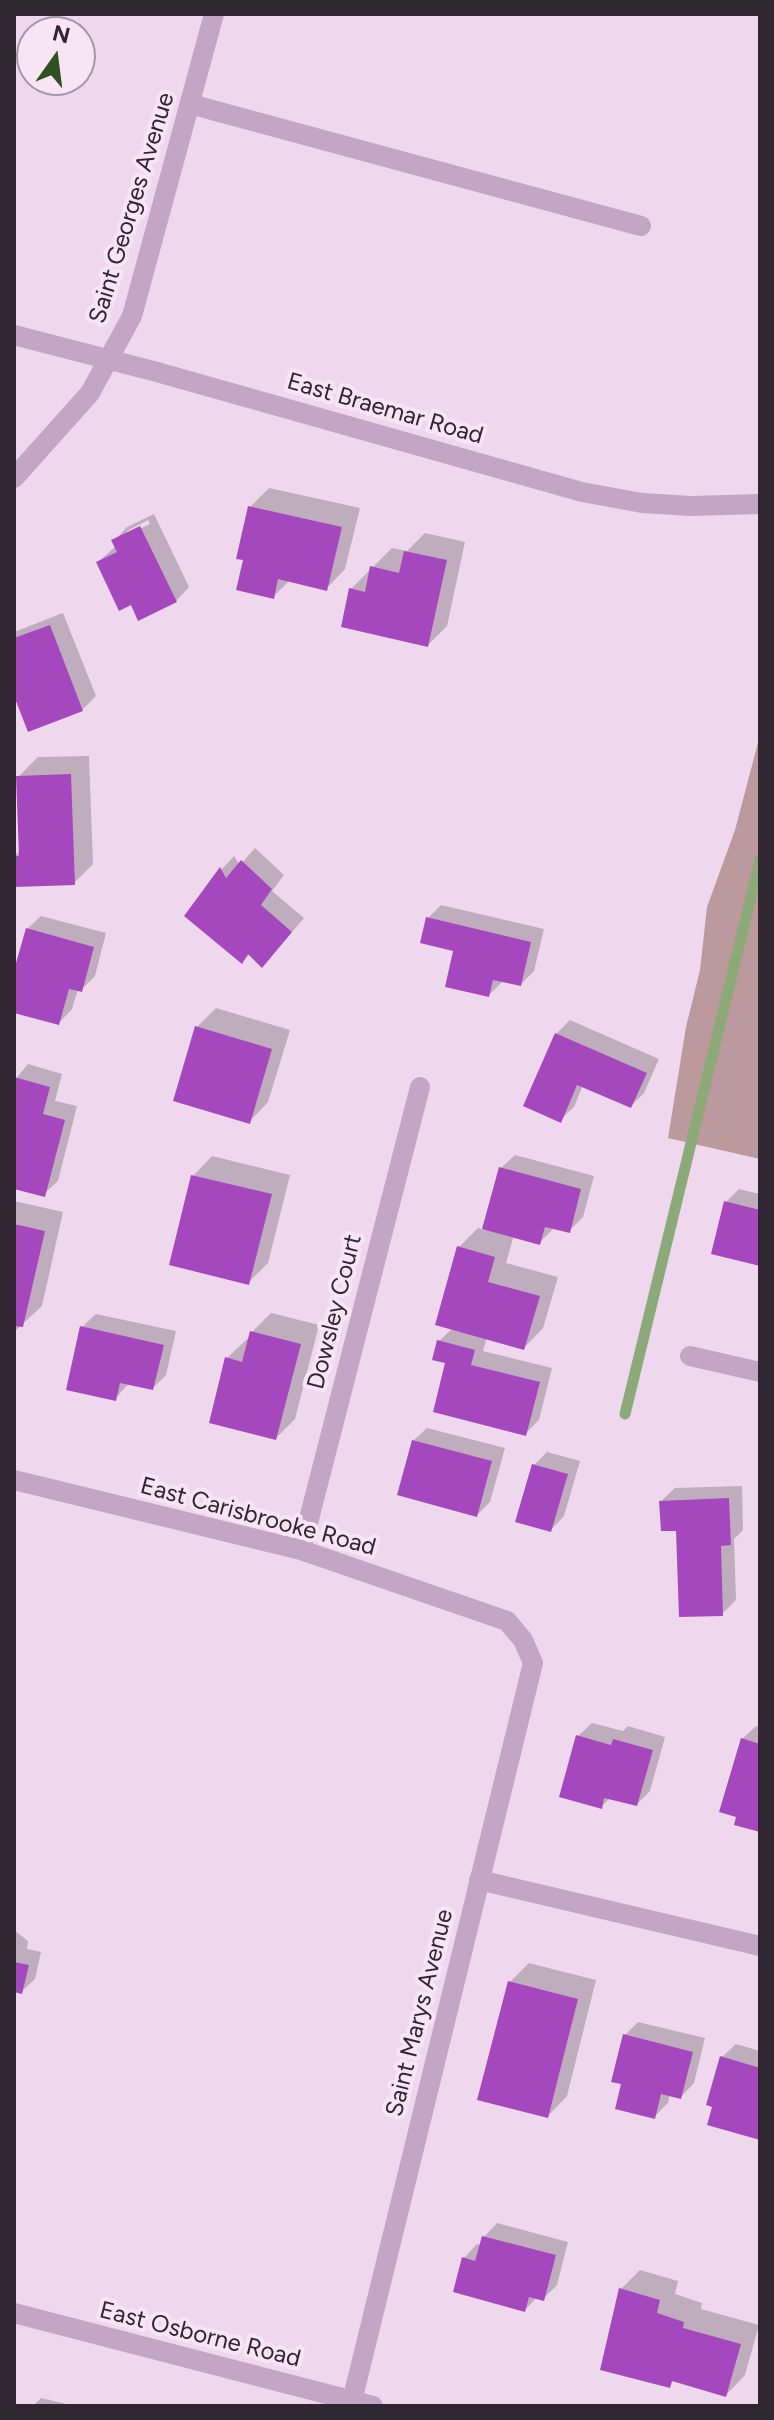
<!DOCTYPE html>
<html>
<head>
<meta charset="utf-8">
<style>
  body { margin:0 }
  #map { position:relative; width:774px; height:2420px; overflow:hidden; background:#efd8ed; font-family:Figtree,sans-serif }
  canvas { display:block }
  .frame { position:absolute; inset:0; border:16px solid #302632; pointer-events:none }
  .north { position:absolute; left:16px; top:16px; width:80px; height:80px; box-sizing:border-box; background:#f7e4f5; border:2px solid #a798a7; border-radius:50%; rotate:14deg; font-size:22px; font-weight:700; line-height:32px; text-align:center; color:#302632 }
  .north::after { content:''; display:block; margin:auto; width:28px; height:36px; background:#31501f; clip-path:polygon(50% 0,100% 100%,50% 72%,0 100%) }
</style>
</head>
<body>
<div id="map">
<canvas width="774" height="2420"></canvas>
<div class="frame"></div>
<div class="north">N</div>
</div>
<script>
const c = document.querySelector('canvas').getContext('2d');
c.lineJoin = 'round';
function fill(path, color) { c.fillStyle = color; c.fill(path, 'evenodd'); }
const shape = rows => new Path2D(rows.map(r => 'M' + r).join(''));
function trace(path, color, width, dash) { c.strokeStyle = color; c.lineWidth = width; c.lineCap = dash ? 'butt' : 'round'; c.setLineDash(dash || []); c.stroke(path); }
function label(font, color, halo, rows, align = 'center') {
  c.font = font + ' Figtree,sans-serif'; c.lineWidth = 8; c.setLineDash([]); c.textBaseline = 'middle'; c.strokeStyle = halo; c.fillStyle = color; for (const [text, x, y, turn = 0] of rows) {
    c.save(); c.translate(x, y); c.rotate((+turn || 0) * Math.PI / 180); c.textAlign = isNaN(turn) ? turn : align; if (halo) c.strokeText(text, 0, 0); c.fillText(text, 0, 0); c.restore();
  }
}
fill(shape([
  [760,735,760,1159,668,1138,686,1027,700,970,707,907,735,830]
]), '#bc999d');
fill(shape([
  [269,488,360,508,345,569,326,589,290,580,273,597,246,559,250,507],
  [154,514,189,587,176,601,98,562,116,546,114,541,127,527],
  [148,520,150,524,127,535,127,531],
  [425,533,465,542,447,626,428,645,351,589,392,548,407,551],
  [63,613,96,696,82,710,14,690,14,632],
  [89,756,93,864,74,883,14,856,21,850,18,777,38,757],
  [255,848,284,875,272,891,304,918,275,952,250,954,242,962,187,915,222,869,234,856,240,865],
  [441,905,544,929,534,971,521,984,502,982,489,995,456,949,428,918],
  [41,916,106,933,95,976,81,990,78,989,72,1009,59,1023,14,1011,14,978,27,929],
  [216,1008,290,1030,268,1102,249,1122,197,1027],
  [570,1020,659,1059,644,1093,631,1106,583,1085,574,1107,560,1120,556,1034],
  [28,1064,62,1074,55,1101,77,1106,58,1181,44,1194,14,1187,14,1081],
  [515,1155,594,1176,583,1217,569,1231,553,1229,540,1242,514,1235,506,1263,558,1277,543,1328,524,1348,487,1337,483,1351,552,1368,539,1420,525,1434,448,1362,439,1341,453,1328,459,1247,478,1228,484,1230,501,1168],
  [212,1156,290,1175,268,1263,249,1282,193,1176],
  [739,1189,760,1194,760,1264,726,1202],
  [14,1201,63,1212,42,1306,14,1332],
  [271,1313,319,1325,295,1419,276,1438,227,1358,247,1339,250,1340,252,1332],
  [96,1314,176,1331,166,1375,153,1388,129,1383,115,1399,82,1327],
  [427,1428,505,1448,490,1502,477,1515,413,1441],
  [547,1452,580,1461,564,1516,551,1530,534,1465],
  [742,1486,743,1530,734,1539,736,1600,722,1614,661,1501,675,1488],
  [592,1723,623,1731,628,1726,665,1737,650,1791,637,1804,611,1797,601,1807,578,1736],
  [756,1726,760,1727,760,1830,742,1739],
  [14,1930,28,1941,27,1949,41,1952,35,1979,21,1992,14,1990],
  [529,1963,596,1980,567,2096,548,2116,510,1982],
  [638,2022,705,2038,694,2083,681,2097,670,2094,668,2103,655,2116,624,2083,625,2035],
  [736,2044,760,2051,760,2137,722,2057],
  [497,2223,568,2242,557,2285,544,2298,537,2297,525,2310,464,2258,477,2244,481,2245,484,2237],
  [640,2270,678,2281,675,2294,702,2303,701,2309,759,2325,745,2375,726,2395,674,2380,669,2386,621,2289],
  [41,2398,75,2406,33,2406]
]), '#0003');
trace(shape([
  [625,1414,760,860]
]), '#8ca979', 11);
fill(shape([
  [248,506,342,527,327,591,278,579,274,599,236,590,243,560,236,559],
  [140,526,177,602,138,621,131,605,119,611,96,562,117,552,111,540],
  [404,551,447,560,428,647,341,627,349,588,365,592,370,566,399,573],
  [50,625,83,711,28,732,14,696,14,638],
  [71,774,75,885,14,887,14,856,19,856,16,776],
  [241,860,272,889,261,905,292,932,262,968,248,954,242,964,184,916,220,867,226,878],
  [426,917,531,942,521,986,493,980,489,997,445,987,453,951,420,943],
  [26,928,94,947,82,992,69,989,59,1025,14,1013,14,970],
  [195,1026,272,1049,250,1124,173,1101],
  [555,1033,647,1073,631,1108,577,1085,561,1123,523,1106],
  [14,1077,50,1087,43,1114,65,1120,45,1197,14,1189],
  [499,1167,581,1189,570,1233,545,1227,540,1245,482,1229],
  [191,1175,272,1194,249,1285,169,1265],
  [724,1201,760,1210,760,1266,711,1254],
  [14,1224,45,1231,23,1327,14,1326],
  [457,1246,495,1257,488,1282,540,1296,524,1350,435,1325],
  [80,1326,164,1345,153,1390,120,1383,116,1401,66,1390],
  [250,1331,301,1344,276,1440,209,1423,225,1357,242,1362],
  [437,1340,475,1350,471,1365,540,1382,526,1436,433,1412,445,1363,432,1360],
  [412,1440,492,1461,477,1517,397,1495],
  [532,1464,568,1474,551,1532,515,1522],
  [729,1498,731,1545,721,1546,723,1616,679,1617,676,1531,661,1531,659,1501],
  [576,1735,611,1745,613,1739,653,1750,637,1806,604,1798,602,1809,559,1797],
  [741,1738,760,1744,760,1832,734,1825,736,1817,719,1812],
  [14,1962,29,1965,22,1994,14,1992],
  [508,1981,578,1999,548,2118,477,2100],
  [623,2034,693,2052,681,2099,661,2094,655,2119,615,2109,621,2084,611,2082],
  [720,2056,760,2068,760,2140,707,2125,712,2107,706,2105],
  [482,2236,556,2255,544,2301,529,2297,525,2312,453,2292,462,2257,475,2261],
  [619,2288,660,2300,657,2313,684,2322,683,2328,741,2344,726,2397,672,2381,670,2388,600,2370]
]), '#a648bd');
trace(shape([
  [190,104,641,226]
]), '#c5a5c5', 20);
trace(shape([
  [14,478,90,393,132,316,214,14],
  [690,1356,760,1372],
  [14,1480,301,1550,507,1621,523,1640,533,1663,352,2401],
  [301,1550,420,1087],
  [479,1880,760,1946],
  [14,2313,373,2406]
]), '#c5a5c5', 20);
trace(shape([
  [14,335,157,372,582,492,642,503,691,506,760,504]
]), '#c5a5c5', 20);
label('24px', '#302632', '#f7e4f5', [
  ["Saint Georges Avenue",132,208,-73],
  ["East Braemar Road",385,409,16],
  ["Dowsley Court",335,1312,-76],
  ["East Carisbrooke Road",258,1517,15],
  ["Saint Marys Avenue",420,2013,-76],
  ["East Osborne Road",200,2335,14]
]);
</script>
</body>
</html>
